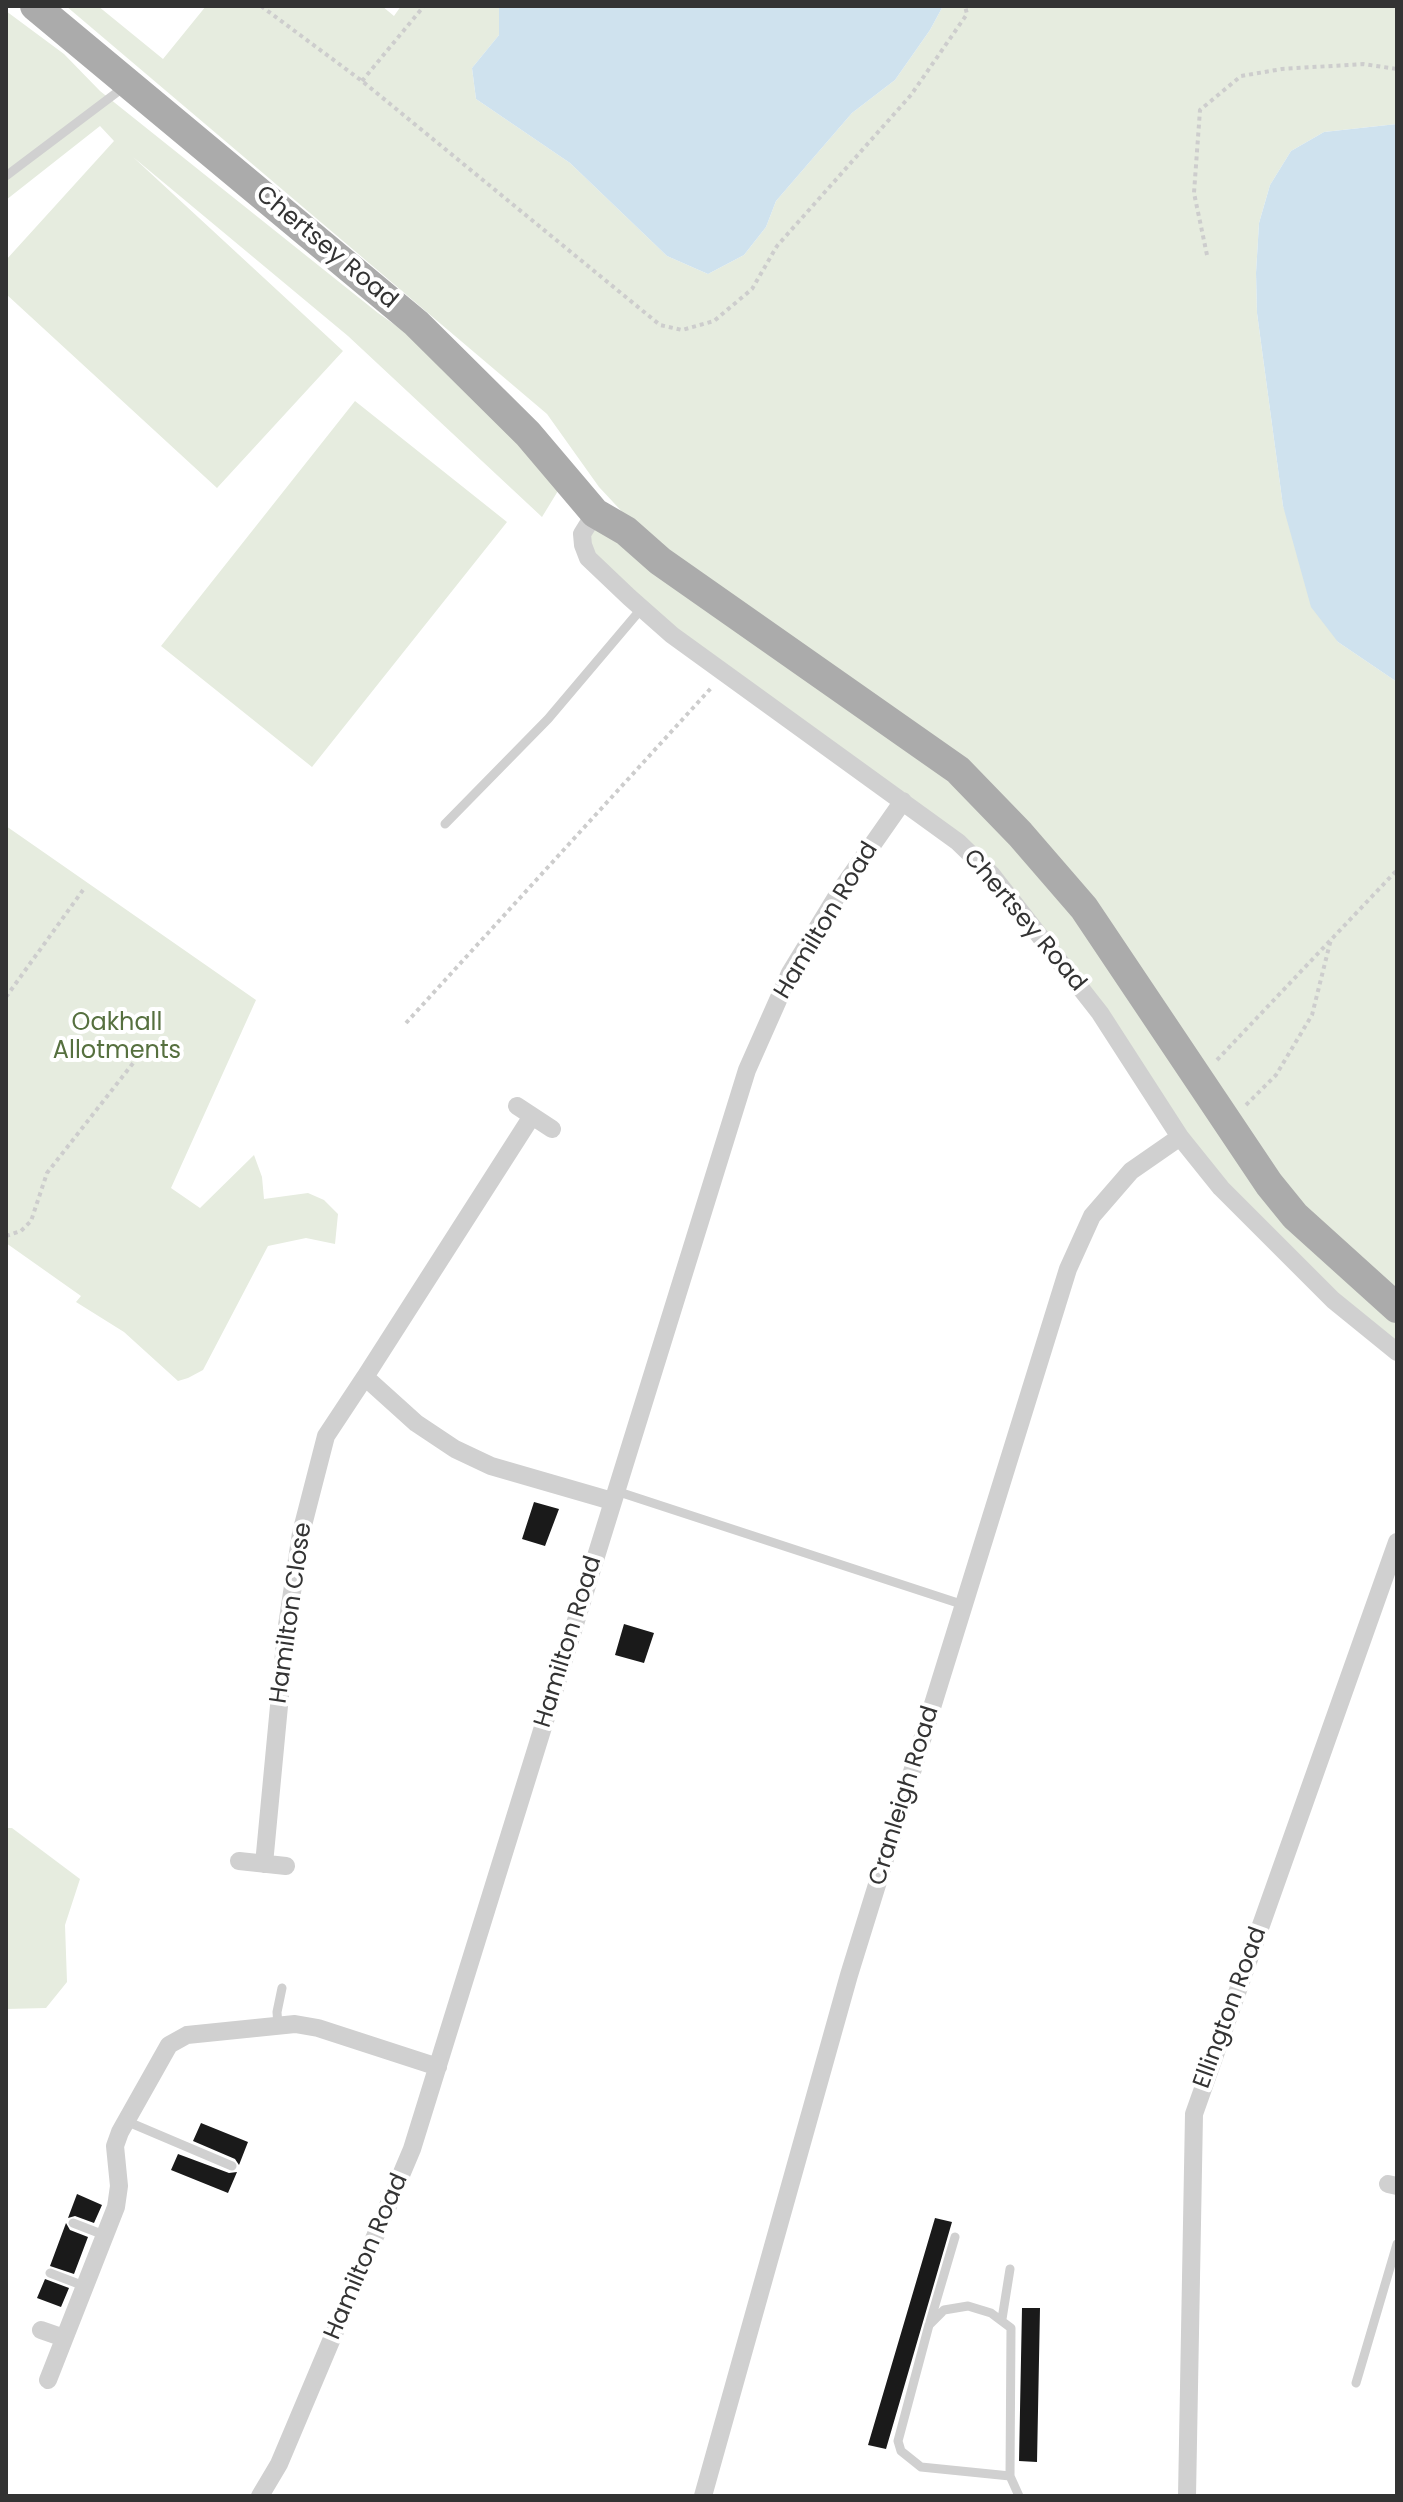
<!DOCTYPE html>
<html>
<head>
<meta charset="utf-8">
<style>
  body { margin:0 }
  #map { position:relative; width:1403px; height:2502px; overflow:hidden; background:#fff; font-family:Poppins,sans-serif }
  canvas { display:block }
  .frame { position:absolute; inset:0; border:8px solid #333; pointer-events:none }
</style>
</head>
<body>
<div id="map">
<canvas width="1403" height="2502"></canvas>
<div class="frame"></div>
</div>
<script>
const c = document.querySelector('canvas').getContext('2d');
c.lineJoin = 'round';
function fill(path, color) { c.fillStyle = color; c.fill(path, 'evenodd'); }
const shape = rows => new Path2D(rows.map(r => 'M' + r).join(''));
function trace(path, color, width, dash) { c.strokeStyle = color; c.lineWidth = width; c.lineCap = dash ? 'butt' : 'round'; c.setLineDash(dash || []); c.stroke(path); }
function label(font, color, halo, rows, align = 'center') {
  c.font = font + ' Poppins,sans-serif'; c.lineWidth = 8; c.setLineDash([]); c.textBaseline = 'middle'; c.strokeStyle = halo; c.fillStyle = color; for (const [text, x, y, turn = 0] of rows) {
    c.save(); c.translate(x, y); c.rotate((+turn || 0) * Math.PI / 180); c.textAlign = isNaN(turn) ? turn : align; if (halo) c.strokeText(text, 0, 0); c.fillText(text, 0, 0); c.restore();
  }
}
fill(shape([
  [66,6,98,6,163,59,206,6,382,6,394,16,401,6,499,6,499,35,472,68,476,99,570,163,667,256,708,274,744,255,766,227,776,201,852,113,895,80,930,30,943,6,1397,6,1397,124,1324,132,1291,151,1270,185,1259,223,1256,273,1257,313,1283,506,1338,642,1397,682,1397,1294,1303,1209,1078,887,641,532,599,487,547,414],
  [6,11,64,54,100,91,378,313,536,424,572,468,542,517,348,336,133,157,343,351,217,488,6,294,6,260,114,141,100,126,6,200],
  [355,401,507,522,312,767,161,646],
  [595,513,1020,834,1227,1119,1397,1308,1397,1352,1221,1188,992,875,672,634,588,558,588,521],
  [6,826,256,1000,171,1188,200,1208,254,1155,262,1177,264,1199,308,1193,324,1200,338,1214,335,1244,306,1238,268,1246,203,1370,188,1378,178,1381,124,1332,76,1302,81,1296,6,1243],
  [6,1828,12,1828,80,1879,65,1925,67,1982,46,2008,6,2009]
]), '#e6ecdf');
fill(shape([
  [499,6,943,6,930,30,895,80,852,113,776,201,766,227,744,255,708,274,667,256,570,163,476,99,472,68,499,35],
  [1397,124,1397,682,1338,642,1311,607,1283,506,1257,313,1256,273,1259,223,1270,185,1291,151,1324,132]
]), '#cfe2ee');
fill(shape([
  [534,1502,559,1509,545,1546,522,1539],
  [624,1624,654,1633,644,1663,615,1655],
  [201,2123,248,2142,239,2165,235,2159,193,2141],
  [178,2154,229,2173,237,2172,228,2193,171,2170],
  [77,2194,102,2205,94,2223,75,2216,68,2218],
  [935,2218,952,2222,886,2449,868,2445],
  [66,2223,70,2230,88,2237,74,2274,50,2266],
  [45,2279,69,2288,61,2307,37,2298],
  [1022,2308,1040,2308,1037,2462,1019,2461]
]), '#1a1a1a');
trace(shape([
  [261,6,362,81,660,325,682,330,714,321,752,289,777,246,911,95,967,14,965,6],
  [362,81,424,6],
  [1207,255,1194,193,1200,110,1241,76,1282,69,1363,64,1397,69],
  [6,997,83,890],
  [406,1023,712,687],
  [1217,1060,1397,870],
  [1246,1105,1276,1075,1312,1015,1331,939],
  [6,1236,21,1231,31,1221,47,1173,141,1053]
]), '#cdcdcd', 4, [4, 4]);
trace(shape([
  [6,176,124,87],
  [445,824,548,719,642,608],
  [616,1491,964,1605],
  [278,2026,277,2012,282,1988],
  [126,2121,232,2166],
  [73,2223,104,2235],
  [50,2273,84,2286],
  [1002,2319,1010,2269],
  [930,2322,955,2237],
  [1356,2383,1397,2244],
  [1010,2476,921,2467,901,2451,898,2441,929,2325,944,2310,968,2306,991,2313,1011,2328,1010,2476,1019,2496]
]), '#d0d0d0', 9);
trace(shape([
  [595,513,582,534,583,545,588,558,629,597,672,635,958,842,992,875,1100,1013,1180,1137,1221,1188,1333,1300,1397,1352],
  [517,1106,552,1129],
  [365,1377,532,1116],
  [239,1861,286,1866],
  [264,1864,286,1632,301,1533,326,1436,365,1377,416,1423,455,1449,491,1466,612,1501],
  [1388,2184,1397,2186],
  [41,2330,64,2338],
  [48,2380,116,2207,119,2186,115,2146,120,2132,169,2045,187,2035,295,2024,318,2028,438,2067],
  [260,2496,279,2464,412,2149,747,1070,790,973,840,891,903,801],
  [703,2496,849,1975,1068,1269,1092,1216,1131,1171,1180,1137],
  [1187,2496,1194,2114,1397,1542]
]), '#d0d0d0', 18);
trace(shape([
  [35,6,416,323,528,434,595,513,626,531,660,561,958,770,1020,834,1084,908,1269,1184,1295,1216,1397,1308]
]), '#ababab', 30);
label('24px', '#333', '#fff', [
  ["Chertsey Road",326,248,40],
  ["Hamilton Road",827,921,-59],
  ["Chertsey Road",1024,921,50],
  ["Hamilton Close",292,1613,-82],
  ["Hamilton Road",569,1642,-73],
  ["Cranleigh Road",905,1796,-73],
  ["Ellington Road",1231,2008,-70],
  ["Hamilton Road",367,2257,-67]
]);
label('24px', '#56703f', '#fff', [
  ["Oakhall",117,1024],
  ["Allotments",117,1052]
]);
</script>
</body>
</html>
